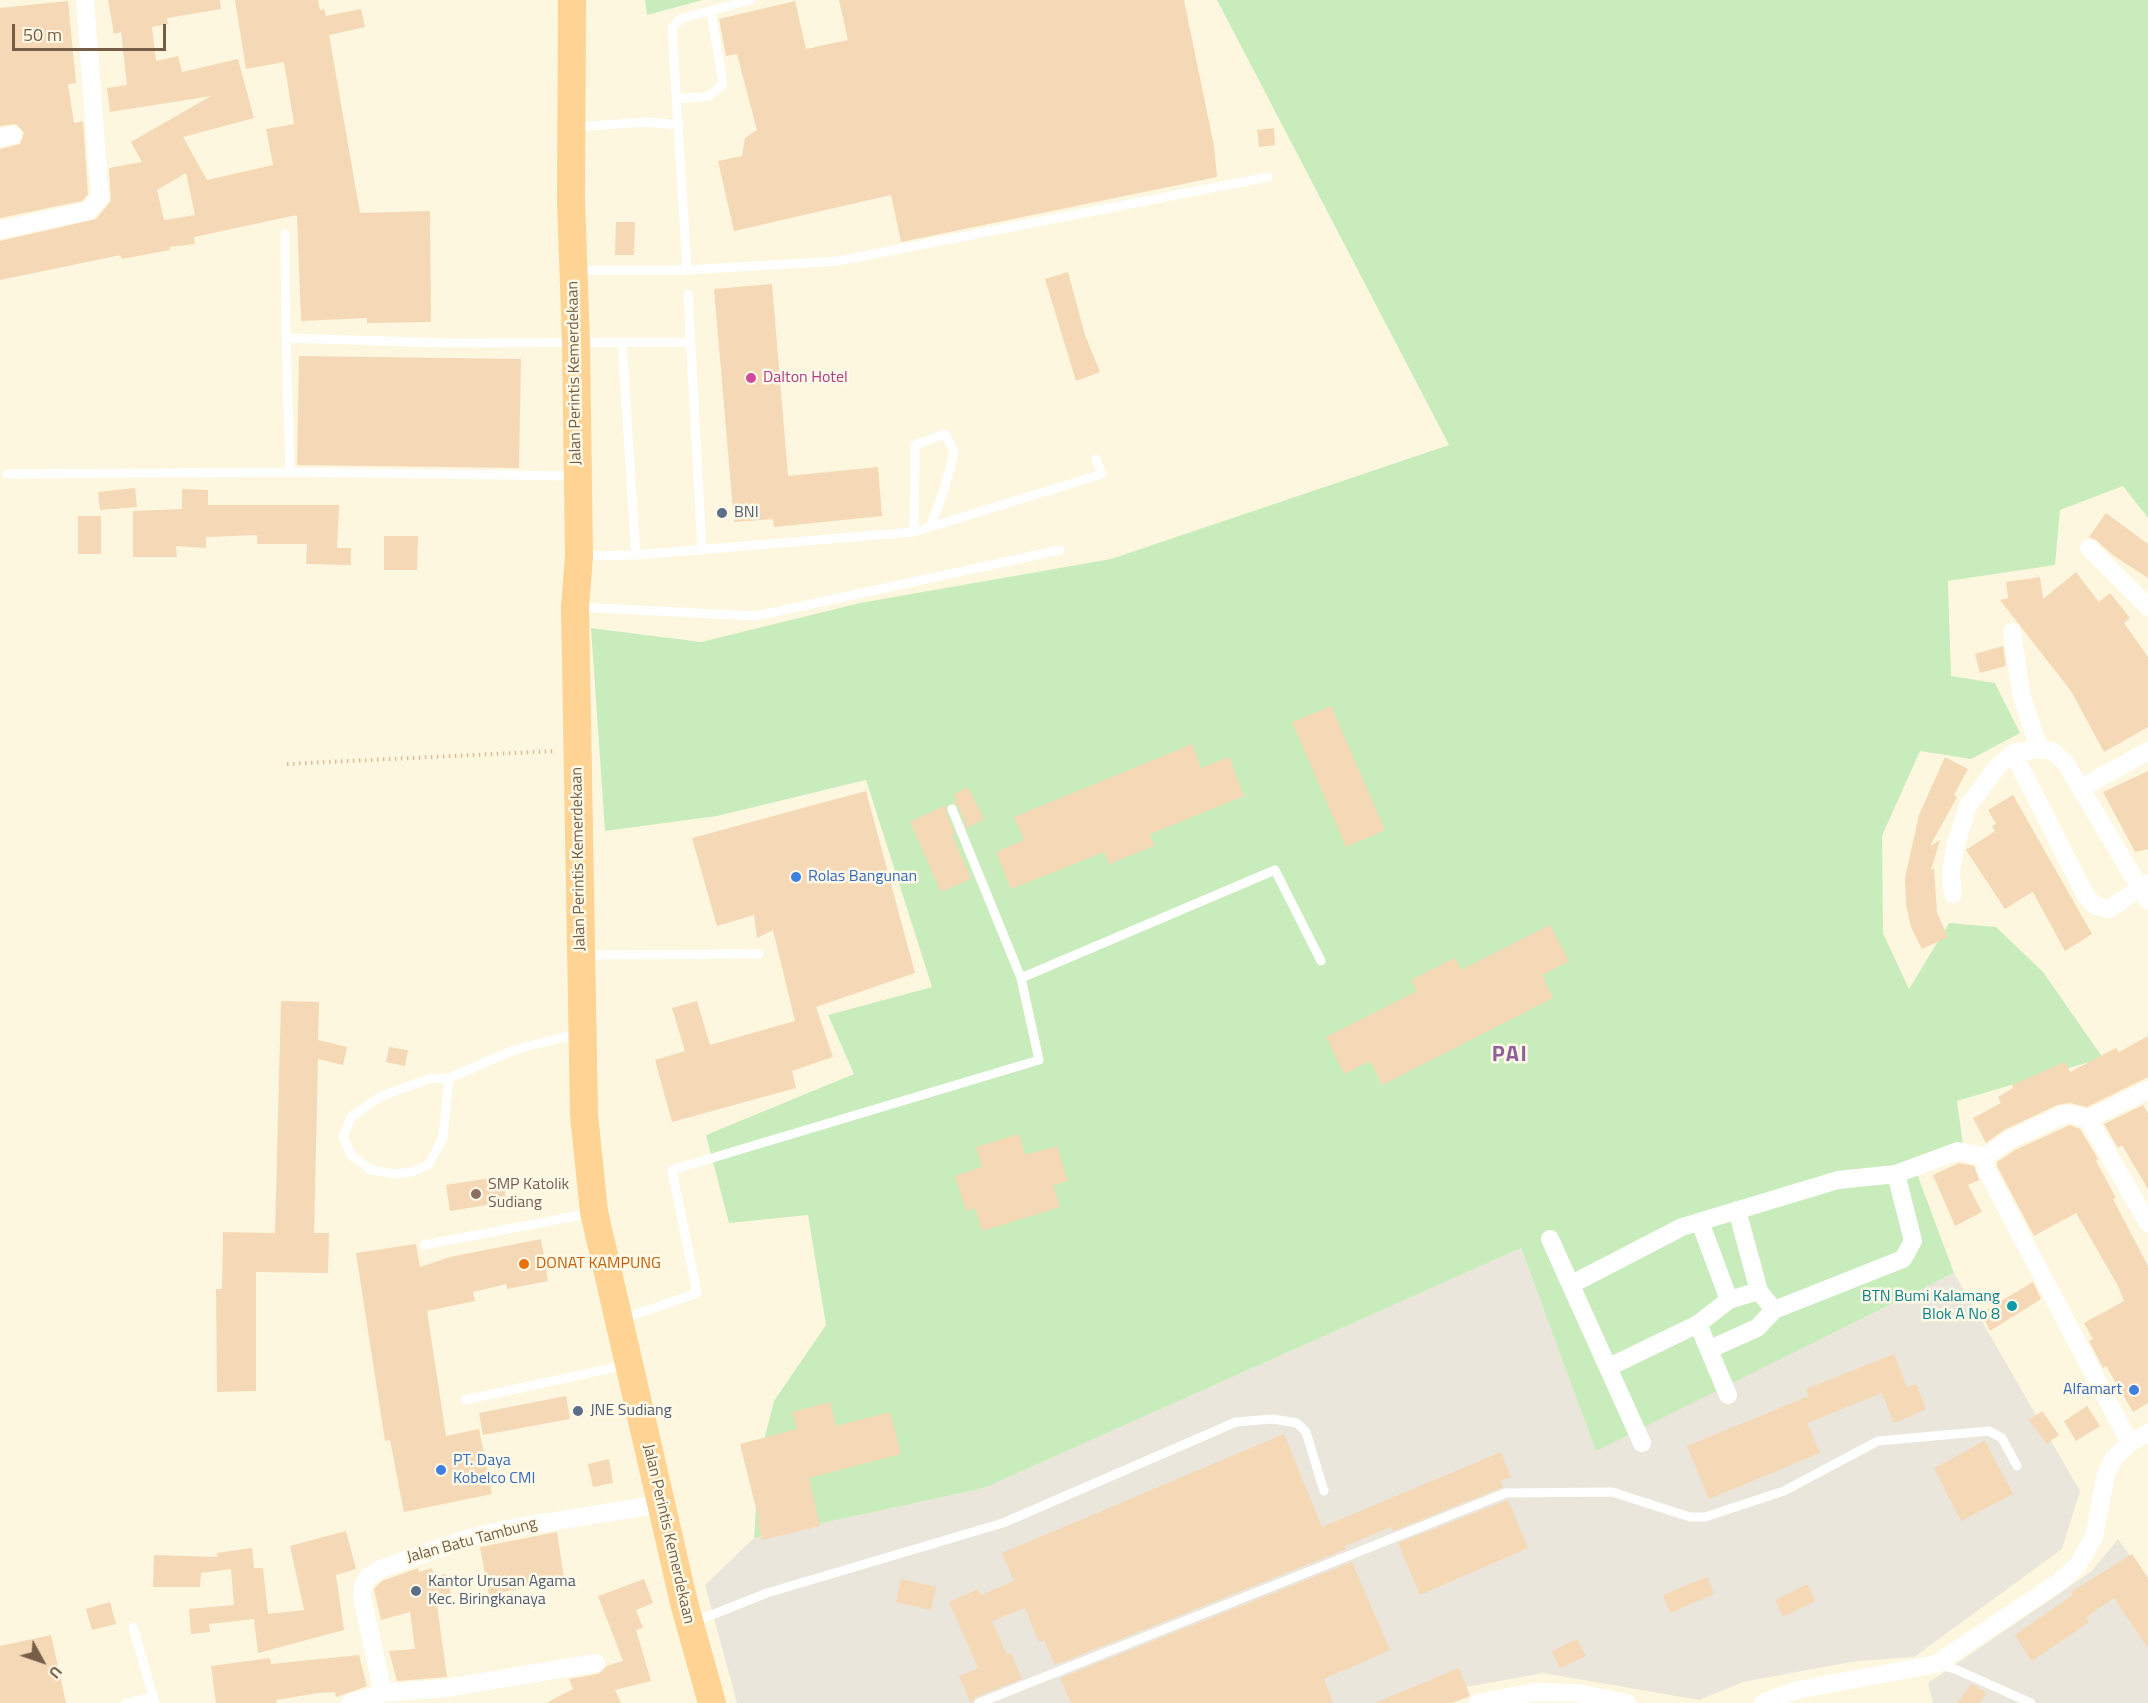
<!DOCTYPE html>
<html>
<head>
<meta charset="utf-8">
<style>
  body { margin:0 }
  #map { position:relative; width:2148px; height:1703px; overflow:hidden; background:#fef7df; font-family:"Titillium Web",sans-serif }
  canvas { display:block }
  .north { position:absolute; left:12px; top:1631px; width:60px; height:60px; -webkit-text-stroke:4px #fff9e7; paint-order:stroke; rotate:130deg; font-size:16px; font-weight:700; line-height:24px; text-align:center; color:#755e45 }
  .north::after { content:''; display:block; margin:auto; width:21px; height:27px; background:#755e45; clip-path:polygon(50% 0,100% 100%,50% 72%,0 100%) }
  .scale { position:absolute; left:12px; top:24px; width:154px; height:27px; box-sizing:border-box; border:3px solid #755e45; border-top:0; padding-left:8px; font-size:18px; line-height:21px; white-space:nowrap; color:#755e45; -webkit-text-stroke:4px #fff9e7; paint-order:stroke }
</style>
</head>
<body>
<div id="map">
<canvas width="2148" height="1703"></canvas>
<div class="north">U</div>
<div class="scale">50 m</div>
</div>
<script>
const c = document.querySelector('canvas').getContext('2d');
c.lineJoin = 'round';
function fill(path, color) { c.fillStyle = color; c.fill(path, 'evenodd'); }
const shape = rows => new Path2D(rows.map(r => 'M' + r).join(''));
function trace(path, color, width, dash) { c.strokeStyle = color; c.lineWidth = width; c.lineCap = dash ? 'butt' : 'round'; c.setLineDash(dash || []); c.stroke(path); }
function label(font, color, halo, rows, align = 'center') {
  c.font = font + ' "Titillium Web",sans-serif'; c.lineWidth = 5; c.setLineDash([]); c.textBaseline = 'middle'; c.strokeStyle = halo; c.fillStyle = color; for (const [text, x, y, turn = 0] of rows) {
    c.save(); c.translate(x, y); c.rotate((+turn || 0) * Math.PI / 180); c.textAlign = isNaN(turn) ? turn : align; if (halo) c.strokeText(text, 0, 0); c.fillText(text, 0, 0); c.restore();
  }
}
fill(shape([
  [1521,1248,1596,1450,1954,1273,2080,1491,2062,1549,1914,1657,1856,1661,1743,1682,1699,1700,1543,1673,1461,1688,1422,1703,737,1703,705,1585,754,1538,984,1488],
  [2118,1539,2148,1581,2148,1703,1933,1703,1928,1683,2091,1572]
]), '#ebe6db');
fill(shape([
  [645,0,703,0,647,15],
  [1217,0,2148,0,2148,518,2123,486,2060,510,2055,565,1948,581,1951,676,1995,683,2020,733,1971,759,1920,751,1882,836,1883,933,1909,989,1949,923,1996,927,2043,972,2103,1058,1957,1101,1963,1144,1916,1171,1954,1273,1596,1451,1521,1248,984,1488,754,1538,759,1460,774,1401,826,1325,808,1215,729,1223,706,1135,854,1074,828,1015,932,987,866,780,717,816,605,831,591,628,701,642,860,603,1111,559,1449,445]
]), '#c9ecbd');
fill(shape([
  [108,0,220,0,221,9,167,18,168,24,152,27,156,61,178,56,182,72,238,59,254,118,183,137,207,180,273,165,266,129,294,124,284,62,246,69,235,0,318,0,320,10,324,9,326,16,361,9,365,27,329,35,360,213,430,211,431,322,367,323,367,318,301,321,297,215,194,237,195,244,169,247,170,250,121,259,121,255,0,280,0,241,96,219,111,201,109,168,142,162,131,142,211,96,110,112,107,88,127,85,121,32,114,34],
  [186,173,195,215,164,220,157,190],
  [839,0,1184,0,1214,146,1217,177,901,242,891,195,734,231,718,161,742,156,745,138,757,130,737,54,726,56,719,19,795,1,806,49,848,40],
  [68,1,76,83,68,84,74,123,83,121,88,194,82,201,0,218,0,149,20,144,24,133,16,124,0,126,0,8],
  [1274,128,1275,145,1259,147,1257,130],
  [616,222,635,222,634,255,615,255],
  [1068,272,1085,335,1100,372,1076,381,1045,279],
  [772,284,788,476,878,467,882,516,774,527,773,519,734,522,714,289],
  [299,356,521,359,519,468,297,465],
  [135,488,137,507,100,510,98,492],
  [182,489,208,490,208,505,339,505,337,548,351,548,351,565,306,564,307,544,257,544,257,535,206,537,206,548,176,546,177,557,133,557,133,511,182,509],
  [2106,513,2148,544,2148,578,2114,556,2096,540,2089,537],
  [78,516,101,516,101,554,78,554],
  [384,536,418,536,417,570,384,570],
  [2076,572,2099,602,2110,593,2130,618,2124,623,2148,657,2148,727,2104,752,2071,691,2000,600,2008,598,2006,582,2040,577,2043,599],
  [2003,646,2006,666,1980,673,1975,654],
  [1331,706,1385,830,1346,847,1292,722],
  [1192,744,1201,768,1229,757,1244,796,1150,834,1154,846,1109,864,1104,852,1011,889,996,852,1024,840,1014,817],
  [1945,757,1968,769,1954,795,1957,797,1930,846,1940,840,1931,870,1934,868,1937,913,1948,937,1922,949,1911,927,1906,904,1905,878,1919,815],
  [2148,771,2148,849,2135,852,2103,792],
  [968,787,984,819,967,828,958,806,953,802,957,801,954,794],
  [866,791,915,973,816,1007,833,1057,792,1071,796,1088,672,1122,655,1060,685,1051,672,1008,697,1001,710,1045,795,1021,773,930,757,938,754,915,717,926,692,838],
  [2013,795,2092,934,2065,951,2034,894,2032,892,2005,909,1966,850,1995,831,1992,826,1996,824,1988,810],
  [946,805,946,812,955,834,952,835,971,879,941,892,910,822],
  [1550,925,1569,961,1542,975,1553,998,1382,1085,1370,1061,1344,1074,1326,1037,1417,991,1411,980,1455,958,1461,970],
  [281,1001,319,1002,318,1040,347,1047,343,1065,318,1059,314,1233,329,1233,328,1273,256,1272,256,1391,217,1392,216,1289,222,1289,223,1232,275,1233],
  [2148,1036,2148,1077,2087,1107,2070,1103,2057,1105,2004,1130,1986,1143,1973,1118,2001,1103,1998,1097,2013,1088,2012,1085,2065,1062,2070,1072,2116,1048,2119,1052],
  [389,1047,408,1050,405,1066,386,1062],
  [2143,1105,2148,1113,2148,1189,2122,1145,2118,1148,2104,1124],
  [2070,1125,2080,1129,2098,1159,2096,1161,2116,1198,2113,1199,2148,1266,2148,1403,2133,1412,2106,1366,2103,1368,2099,1360,2089,1341,2093,1339,2084,1323,2124,1301,2118,1286,2076,1213,2034,1236,1997,1166,1997,1162,2015,1150],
  [1019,1134,1025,1155,1057,1146,1068,1181,1053,1185,1060,1207,982,1231,975,1208,966,1211,955,1176,982,1167,976,1147],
  [1959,1163,1974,1166,1979,1180,1968,1185,1982,1212,1955,1226,1933,1175],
  [503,1176,506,1202,450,1211,446,1185],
  [541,1239,548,1281,507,1289,506,1284,473,1292,475,1301,427,1311,446,1436,479,1429,492,1494,404,1512,390,1440,385,1441,356,1253,416,1244,420,1267,450,1257],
  [2033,1282,2041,1299,1990,1331,1981,1313],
  [1894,1354,1907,1387,1916,1384,1926,1409,1894,1423,1882,1393,1807,1423,1820,1453,1709,1499,1687,1446,1809,1396,1806,1389],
  [566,1396,570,1419,483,1435,479,1413],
  [830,1402,836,1426,890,1412,901,1454,809,1478,820,1526,762,1540,757,1520,759,1520,740,1444,797,1429,792,1412],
  [2087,1406,2100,1426,2076,1441,2064,1421],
  [2042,1411,2059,1435,2047,1444,2029,1420],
  [1284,1434,1322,1527,1501,1452,1511,1477,1500,1481,1503,1487,1393,1531,1391,1527,1345,1546,1346,1549,1055,1665,1044,1640,1039,1642,1025,1608,992,1621,1007,1655,1011,1653,1022,1679,976,1697,971,1703,959,1676,978,1668,949,1602,978,1589,981,1595,1014,1581,1002,1553],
  [1985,1441,2013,1494,1961,1521,1934,1468],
  [609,1459,613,1483,593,1487,588,1464],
  [1508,1500,1528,1548,1420,1595,1398,1543],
  [346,1531,356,1569,336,1575,344,1630,258,1653,254,1619,209,1624,210,1632,191,1634,189,1609,234,1605,231,1569,201,1573,200,1587,153,1587,154,1555,218,1557,217,1553,252,1548,254,1568,263,1568,268,1614,304,1610,290,1546],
  [557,1532,564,1579,489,1595,480,1547],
  [2132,1554,2148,1578,2148,1648,2114,1598,2086,1617,2089,1622,2032,1661,2015,1635,2073,1595,2071,1592],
  [1352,1562,1390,1650,1324,1679,1333,1703,1071,1703,1060,1678],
  [418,1568,419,1572,432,1568,434,1577,446,1574,453,1601,437,1605,447,1677,397,1681,389,1651,415,1649,410,1612,381,1620,374,1589,382,1581],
  [1707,1577,1714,1594,1670,1613,1663,1595],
  [644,1579,653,1603,636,1610,643,1628,636,1630,651,1681,615,1690,621,1703,546,1703,573,1689,569,1679,598,1674,607,1666,623,1661,598,1596],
  [901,1579,936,1587,931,1610,896,1602],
  [1807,1584,1815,1601,1783,1617,1775,1600],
  [110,1602,116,1624,92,1630,86,1609],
  [51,1635,66,1703,0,1703,0,1646],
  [1577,1639,1586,1656,1560,1668,1552,1651],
  [359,1655,367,1686,342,1695,336,1697,335,1692,318,1693,276,1700,277,1703,216,1703,211,1666,270,1658,271,1664],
  [1459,1668,1470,1696,1452,1703,1375,1703],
  [1972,1684,1987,1693,1979,1703,1957,1703]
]), '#f5d8b5');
trace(shape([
  [287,764,556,751]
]), '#d9bc99', 4, [1.5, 4.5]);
trace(shape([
  [677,99,709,96,723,84,711,11],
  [574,127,647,122,679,125],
  [285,234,286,338,449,343,690,342],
  [577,270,687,270,838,261,1268,177],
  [687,270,672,28,680,19,751,0],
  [688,294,702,550],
  [622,343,636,555],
  [290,472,575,476],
  [7,474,290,472,286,338],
  [914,532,915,445,945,434,954,452,944,490,930,527],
  [584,556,636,555,914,532,1102,474,1096,459],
  [578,607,756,616,1060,550],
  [952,809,1021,978],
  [584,955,759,954],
  [449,1078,443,1137,429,1164,412,1172,394,1174,371,1170,351,1155,343,1137,351,1117,381,1096,429,1079,449,1078,514,1050,580,1033],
  [424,1245,592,1213],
  [622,1319,697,1293,672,1170,1039,1060,1021,978,1275,870,1321,961],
  [465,1400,626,1365],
  [694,1622,767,1593,1003,1523,1236,1422,1273,1419,1297,1423,1306,1432,1324,1491],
  [133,1627,155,1703],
  [1936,1664,1955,1669,2031,1703],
  [126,1703,153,1697],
  [979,1703,1506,1493,1612,1492,1690,1517,1705,1517,1784,1491,1878,1441,1989,1431,2002,1438,2017,1466]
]), '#fff', 9);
trace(shape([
  [0,138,13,135],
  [0,230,88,211,100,198,85,0],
  [2089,548,2148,607],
  [2012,632,2021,693,2039,749],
  [2013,753,2085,894,2094,905,2109,909,2148,883],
  [2081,788,2148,751],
  [1953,894,1951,872,1955,847,1968,806,1997,767,2013,753,2039,749,2052,751,2065,762,2148,901],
  [2088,1119,2148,1090],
  [1737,1210,1759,1291,1774,1310],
  [1700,1222,1729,1300],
  [1550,1239,1642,1443],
  [1572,1284,1682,1227,1838,1180,1896,1174],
  [1698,1324,1729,1300,1759,1291],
  [1710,1349,1757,1328,1774,1310,1903,1259,1913,1241,1896,1174,1958,1151,1985,1157],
  [1609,1367,1698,1324,1728,1395],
  [2130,1443,1986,1169,1985,1157,2009,1140,2062,1115,2071,1114,2088,1119,2148,1223],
  [383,1693,447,1688,596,1663],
  [350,1703,383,1693,362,1597,363,1586,368,1577,380,1569,469,1538,512,1528,661,1504],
  [1478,1703,1534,1692,1577,1693,1627,1703],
  [1763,1703,1797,1690,1936,1664,2059,1582,2078,1565,2094,1537,2106,1474,2114,1458,2130,1443,2148,1433]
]), '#fff', 18);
trace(shape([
  [572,0,571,201,576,343,579,556,575,607,584,1115,594,1212,684,1603,712,1703]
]), '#fed393', 28);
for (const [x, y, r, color] of [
  [751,378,6,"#d1479c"],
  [722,513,6,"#5c6f8a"],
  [796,877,6,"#3f7fe0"],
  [476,1194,6,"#8d6e63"],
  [524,1264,6,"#e8710a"],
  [2012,1306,6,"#0f9aa8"],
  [2134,1390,6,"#3f7fe0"],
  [578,1411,6,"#5c6f8a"],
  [441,1470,6,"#3f7fe0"],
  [416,1591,6,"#5c6f8a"]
]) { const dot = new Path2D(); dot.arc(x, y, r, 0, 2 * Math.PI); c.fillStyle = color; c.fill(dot); trace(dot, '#fff9e7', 2); }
label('16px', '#755e45', '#fff9e7', [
  ["Jalan Perintis Kemerdekaan",575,373,-91],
  ["Jalan Perintis Kemerdekaan",579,859,-91],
  ["Jalan Perintis Kemerdekaan",668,1534,77],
  ["Jalan Batu Tambung",472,1541,-15]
]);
label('16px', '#b23c85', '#fff9e7', [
  ["Dalton Hotel",763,378]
], 'left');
label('16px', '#4e5e75', '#fff9e7', [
  ["BNI",734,513],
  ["JNE Sudiang",590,1411],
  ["Kantor Urusan Agama",428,1582],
  ["Kec. Biringkanaya",428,1600]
], 'left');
label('16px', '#366cbe', '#fff9e7', [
  ["Rolas Bangunan",808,877],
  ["Alfamart",2122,1390,"right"],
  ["PT. Daya",453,1461],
  ["Kobelco CMI",453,1479]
], 'left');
label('16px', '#785e54', '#fff9e7', [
  ["SMP Katolik",488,1185],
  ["Sudiang",488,1203]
], 'left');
label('16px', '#c56008', '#fff9e7', [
  ["DONAT KAMPUNG",536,1264]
], 'left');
label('16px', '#0d838f', '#fff9e7', [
  ["BTN Bumi Kalamang",2000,1297],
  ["Blok A No 8",2000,1315]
], 'right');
c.letterSpacing = '1.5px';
label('bold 22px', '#8f609a', '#fff9e7', [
  ["PAI",1510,1056]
]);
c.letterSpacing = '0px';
</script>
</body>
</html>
